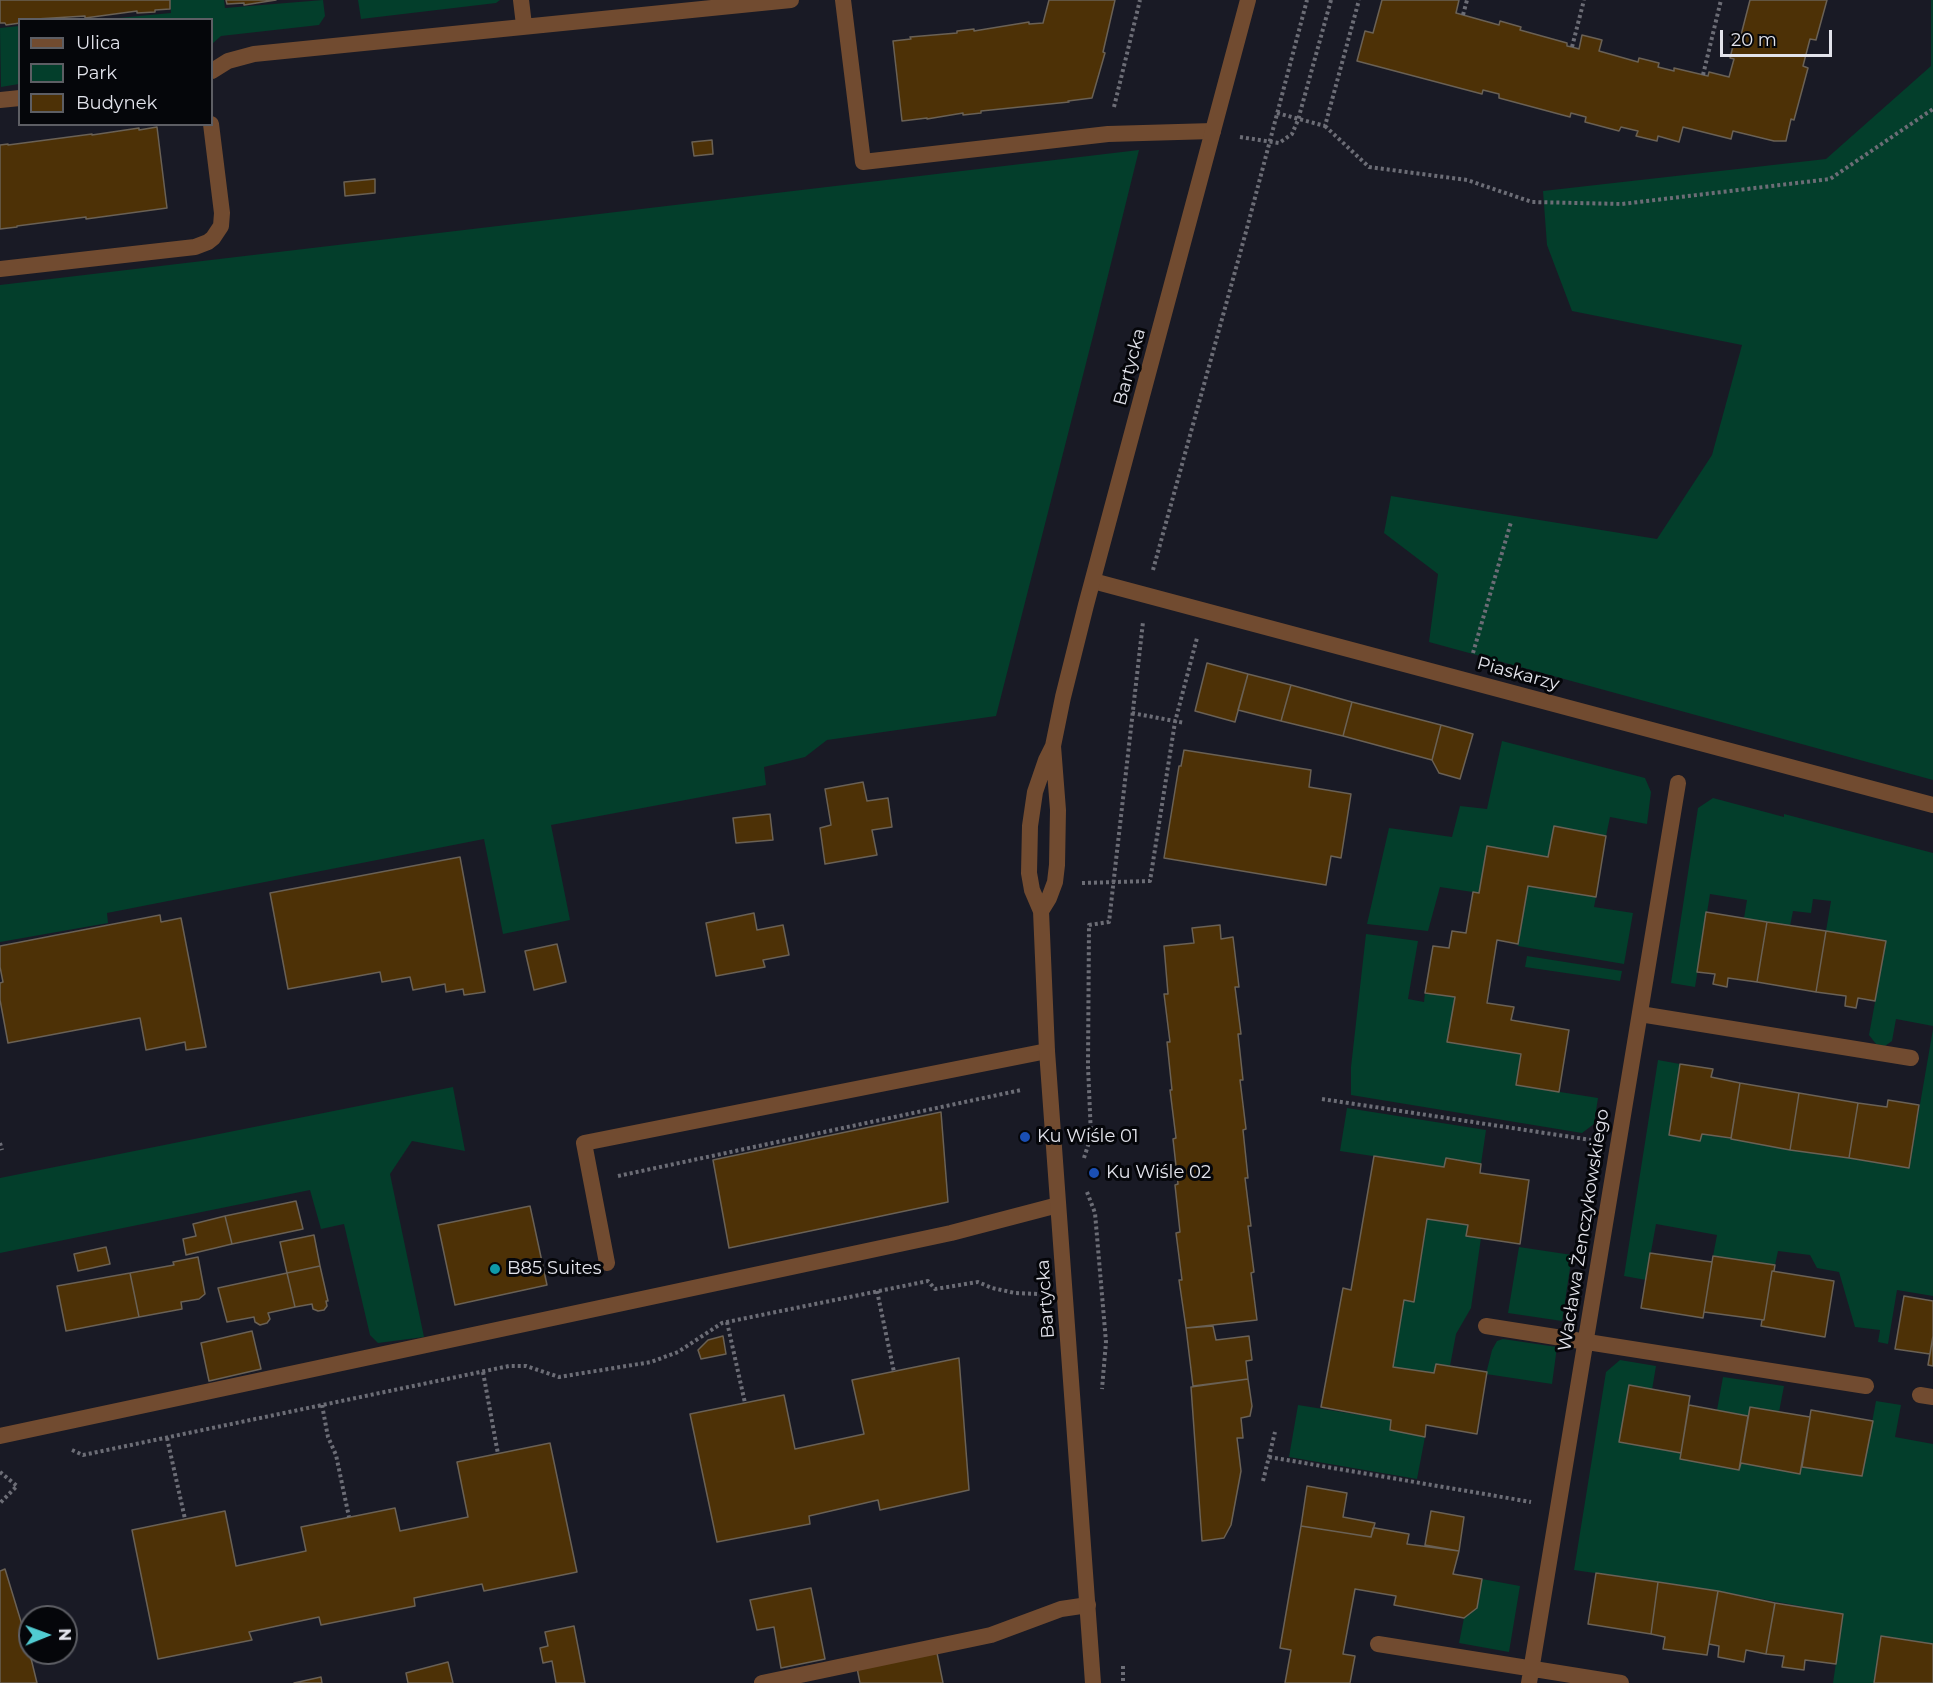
<!DOCTYPE html>
<html>
<head>
<meta charset="utf-8">
<style>
  body { margin:0 }
  #map { position:relative; width:1933px; height:1683px; overflow:hidden; background:#191a25; font-family:Montserrat,sans-serif }
  canvas { display:block }
  .legend { position:absolute; left:18px; top:18px; width:195px; height:108px; box-sizing:border-box; background:#05060a; border:2px solid #5d5e64; margin:0; padding:8px 10px; list-style:none; font-size:18px; color:#e2e3eb }
  .legend li { display:flex; align-items:center; gap:12px; height:30px }
  .legend b { width:30px; border:2px solid #5d5e64 }
  .north { position:absolute; left:18px; top:1605px; width:60px; height:60px; box-sizing:border-box; background:#05060a; border:2px solid #5d5e64; border-radius:50%; rotate:89deg; font-size:16px; font-weight:700; line-height:24px; text-align:center; color:#e2e3eb }
  .north::after { content:''; display:block; margin:auto; width:21px; height:27px; background:#51ccd2; clip-path:polygon(50% 0,100% 100%,50% 72%,0 100%) }
  .scale { position:absolute; left:1720px; top:30px; width:112px; height:27px; box-sizing:border-box; border:3px solid #e2e3eb; border-top:0; padding-left:8px; font-size:18px; line-height:21px; white-space:nowrap; color:#e2e3eb; -webkit-text-stroke:4px #05060a; paint-order:stroke }
</style>
</head>
<body>
<div id="map">
<canvas width="1933" height="1683"></canvas>
<ul class="legend">
<li><b style="height:8px;background:#714b30"></b>Ulica</li>
<li><b style="height:16px;background:#033e2b"></b>Park</li>
<li><b style="height:16px;background:#4d3106"></b>Budynek</li>
</ul>
<div class="north">N</div>
<div class="scale">20 m</div>
</div>
<script>
const c = document.querySelector('canvas').getContext('2d');
c.lineJoin = 'round';
function fill(path, color) { c.fillStyle = color; c.fill(path, 'evenodd'); }
const shape = rows => new Path2D(rows.map(r => 'M' + r).join(''));
function trace(path, color, width, dash) { c.strokeStyle = color; c.lineWidth = width; c.lineCap = dash ? 'butt' : 'round'; c.setLineDash(dash || []); c.stroke(path); }
function label(font, color, halo, rows, align = 'center') {
  c.font = font + ' Montserrat,sans-serif'; c.lineWidth = 6; c.setLineDash([]); c.textBaseline = 'middle'; c.strokeStyle = halo; c.fillStyle = color; for (const [text, x, y, turn = 0] of rows) {
    c.save(); c.translate(x, y); c.rotate((+turn || 0) * Math.PI / 180); c.textAlign = isNaN(turn) ? turn : align; if (halo) c.strokeText(text, 0, 0); c.fillText(text, 0, 0); c.restore();
  }
}
fill(shape([
  [170,0,224,0,225,8,323,0,325,16,319,25,221,36,212,44,212,20,97,20,171,13],
  [358,0,500,0,496,3,361,19],
  [1931,0,1933,0,1933,780,1429,642,1438,574,1384,533,1391,496,1657,539,1712,455,1742,345,1572,311,1547,245,1543,191,1826,159,1931,66],
  [19,26,19,84,1,87,0,28],
  [1139,150,1094,332,996,716,827,740,805,757,764,767,766,785,551,825,570,920,503,934,484,839,107,913,108,923,0,942,0,285],
  [1502,741,1645,778,1651,792,1647,824,1610,817,1606,836,1554,826,1548,857,1487,846,1479,893,1440,887,1428,931,1367,924,1389,828,1452,837,1460,806,1487,809],
  [1713,798,1784,817,1784,814,1933,853,1933,1026,1896,1019,1892,1041,1885,1046,1876,1044,1869,1035,1886,942,1826,931,1831,901,1813,899,1811,913,1793,911,1790,926,1744,918,1747,900,1710,894,1695,987,1671,983,1698,808],
  [1528,886,1596,897,1594,907,1633,913,1624,964,1518,946],
  [1366,934,1418,941,1408,999,1424,1002,1425,993,1455,997,1448,1042,1521,1054,1516,1085,1598,1098,1594,1124,1582,1133,1351,1095,1351,1067],
  [1527,956,1622,971,1620,981,1525,967],
  [1933,1029,1933,1296,1897,1290,1888,1344,1878,1342,1880,1330,1855,1327,1839,1272,1817,1268,1810,1255,1778,1251,1775,1265,1713,1256,1717,1235,1656,1224,1646,1280,1624,1276,1658,1060,1680,1064,1669,1135,1700,1141,1702,1134,1909,1168],
  [453,1087,465,1151,412,1141,390,1174,424,1337,378,1343,370,1335,344,1224,321,1229,310,1190,0,1253,0,1178],
  [1347,1108,1486,1130,1481,1164,1446,1158,1444,1167,1340,1151],
  [1427,1219,1468,1225,1481,1238,1471,1308,1456,1334,1450,1366,1434,1373,1393,1367,1404,1300,1413,1302],
  [1519,1247,1572,1255,1562,1321,1508,1313],
  [1503,1339,1557,1347,1552,1384,1486,1374,1492,1350,1497,1341],
  [1620,1360,1656,1366,1652,1390,1629,1386,1619,1442,1681,1453,1680,1459,1739,1470,1741,1463,1800,1474,1802,1467,1862,1476,1876,1401,1901,1405,1895,1437,1933,1444,1933,1644,1882,1636,1874,1683,1833,1683,1843,1614,1718,1591,1574,1570,1606,1372],
  [1723,1377,1784,1386,1779,1412,1751,1407,1748,1416,1717,1410],
  [1298,1405,1391,1420,1390,1430,1425,1437,1417,1479,1289,1457],
  [1482,1579,1520,1586,1509,1652,1459,1643,1464,1618,1477,1608]
]), '#033e2b');
const building = shape([
  [0,0,170,0,170,9,155,10,155,12,137,13,137,11,85,18,85,16,20,20,20,23,6,25,5,23,0,23,0,0],
  [226,0,276,0,244,5,244,3,227,4,226,0],
  [1049,0,1115,0,1103,52,1105,53,1092,98,1068,101,1069,102,981,111,981,113,963,115,963,113,927,119,927,118,902,121,893,41,911,39,910,37,957,33,957,31,974,29,974,31,1029,22,1029,24,1043,23,1049,0],
  [1382,0,1459,0,1456,13,1499,25,1500,21,1521,27,1520,30,1567,43,1567,46,1572,47,1579,49,1582,35,1602,40,1599,51,1638,62,1639,58,1659,63,1658,67,1674,71,1674,68,1708,76,1709,72,1729,77,1734,59,1730,58,1736,34,1741,35,1750,0,1827,0,1816,40,1810,39,1803,66,1808,68,1794,120,1791,119,1786,141,1774,141,1733,131,1731,139,1683,127,1679,142,1658,136,1657,141,1636,136,1638,131,1621,127,1619,131,1585,122,1586,117,1571,113,1570,117,1499,98,1499,94,1483,90,1482,94,1357,61,1365,31,1373,33,1382,0],
  [157,127,167,208,86,219,86,217,17,226,17,227,0,229,0,145,8,144,8,145,92,134,92,135,139,128,139,130,157,127],
  [712,140,713,154,694,156,692,142,712,140],
  [375,179,375,193,345,196,344,182,375,179],
  [1207,663,1248,674,1235,722,1195,711,1207,663],
  [1248,674,1291,685,1281,721,1238,710,1248,674],
  [1291,685,1352,702,1343,736,1281,721,1291,685],
  [1352,702,1441,725,1432,760,1343,736,1352,702],
  [1441,725,1473,734,1460,779,1439,773,1432,760,1441,725],
  [1184,750,1311,770,1309,787,1351,794,1341,858,1331,856,1326,885,1164,858,1179,766,1181,766,1184,750],
  [863,782,867,801,888,798,892,827,872,830,877,855,825,864,820,828,831,825,825,789,863,782],
  [770,814,773,840,736,843,733,818,770,814],
  [1554,826,1606,836,1596,897,1528,886,1518,944,1497,940,1487,1003,1514,1007,1511,1020,1569,1030,1559,1092,1516,1085,1521,1054,1447,1042,1455,997,1425,993,1433,946,1449,948,1452,931,1466,933,1473,892,1479,893,1487,846,1548,857,1554,826],
  [460,857,485,992,464,995,463,989,446,992,445,984,413,990,410,977,382,982,380,972,288,989,270,893,460,857],
  [1706,912,1767,922,1757,982,1728,978,1727,987,1713,984,1715,974,1697,972,1706,912],
  [754,913,757,930,783,925,789,955,763,960,765,967,716,976,706,923,754,913],
  [160,915,161,922,181,918,206,1047,186,1050,185,1042,146,1050,140,1018,8,1043,0,1000,0,983,3,982,0,967,0,946,160,915],
  [1767,922,1826,931,1816,992,1757,982,1767,922],
  [1220,925,1221,939,1233,937,1239,987,1235,987,1241,1034,1238,1034,1243,1080,1240,1080,1246,1129,1243,1130,1248,1178,1245,1178,1251,1226,1248,1226,1254,1272,1251,1273,1257,1320,1186,1328,1179,1280,1182,1280,1176,1233,1180,1232,1175,1185,1178,1184,1173,1139,1176,1138,1170,1090,1172,1090,1167,1042,1170,1042,1164,994,1168,994,1164,946,1194,943,1192,928,1220,925],
  [1826,931,1886,941,1875,1001,1858,998,1856,1008,1845,1006,1846,996,1816,992,1826,931],
  [557,944,566,982,534,990,525,951,557,944],
  [1680,1064,1713,1069,1711,1077,1740,1083,1731,1138,1702,1134,1700,1141,1669,1135,1680,1064],
  [1740,1083,1799,1093,1790,1150,1731,1139,1740,1083],
  [1799,1093,1858,1103,1849,1158,1790,1150,1799,1093],
  [1888,1100,1919,1105,1909,1168,1849,1158,1858,1103,1887,1107,1888,1100],
  [941,1112,948,1202,729,1248,713,1160,941,1112],
  [1374,1156,1444,1167,1446,1158,1481,1164,1480,1173,1529,1180,1520,1244,1466,1236,1468,1225,1427,1219,1414,1302,1404,1300,1393,1367,1434,1373,1436,1364,1487,1372,1477,1434,1426,1425,1425,1437,1390,1430,1391,1420,1321,1407,1343,1288,1351,1290,1374,1156],
  [296,1201,303,1229,232,1244,225,1216,296,1201],
  [530,1206,547,1285,455,1305,438,1225,530,1206],
  [225,1216,232,1244,186,1255,183,1239,196,1236,193,1224,225,1216],
  [314,1235,320,1266,287,1273,280,1242,314,1235],
  [106,1247,110,1264,78,1271,74,1254,106,1247],
  [1650,1253,1712,1262,1703,1318,1641,1308,1650,1253],
  [1713,1256,1775,1265,1774,1271,1772,1271,1764,1320,1704,1312,1713,1256],
  [198,1257,205,1294,199,1299,181,1302,182,1309,139,1317,130,1273,174,1265,173,1262,198,1257],
  [320,1266,328,1301,326,1301,327,1306,324,1310,318,1311,313,1309,312,1304,295,1307,287,1273,320,1266],
  [1772,1271,1834,1281,1825,1337,1761,1326,1762,1320,1764,1320,1772,1271],
  [130,1273,139,1317,66,1331,57,1286,130,1273],
  [287,1273,295,1307,268,1313,270,1319,267,1323,260,1325,255,1322,254,1317,227,1322,218,1288,287,1273],
  [1904,1296,1933,1301,1933,1336,1930,1354,1895,1349,1904,1296],
  [1213,1326,1216,1340,1249,1336,1252,1360,1246,1361,1248,1379,1193,1386,1186,1328,1213,1326],
  [252,1331,261,1369,209,1381,201,1343,252,1331],
  [723,1336,726,1354,701,1359,698,1350,708,1340,723,1336],
  [1933,1336,1933,1366,1928,1365,1933,1336],
  [959,1358,969,1490,880,1510,878,1500,809,1516,810,1524,717,1542,690,1414,784,1395,795,1449,864,1434,852,1380,959,1358],
  [1248,1379,1252,1406,1250,1416,1241,1418,1243,1438,1237,1438,1241,1471,1231,1525,1224,1538,1202,1541,1191,1387,1248,1379],
  [1629,1385,1690,1396,1681,1453,1619,1442,1629,1385],
  [1689,1405,1748,1416,1739,1470,1680,1459,1689,1405],
  [1750,1407,1810,1417,1800,1474,1741,1463,1739,1470,1750,1407],
  [1811,1410,1873,1421,1862,1476,1802,1467,1811,1410],
  [550,1443,577,1572,484,1591,482,1584,414,1598,415,1606,321,1625,319,1617,249,1632,252,1640,158,1659,132,1530,225,1511,236,1566,306,1551,301,1527,395,1508,400,1531,468,1517,457,1462,550,1443],
  [1307,1486,1347,1493,1343,1517,1375,1523,1371,1537,1301,1526,1307,1486],
  [1431,1511,1464,1517,1459,1551,1425,1545,1431,1511],
  [1301,1526,1371,1537,1373,1528,1375,1528,1409,1534,1407,1544,1459,1551,1453,1574,1482,1579,1477,1608,1464,1618,1394,1605,1396,1596,1355,1589,1343,1654,1355,1656,1350,1683,1285,1683,1291,1650,1280,1648,1301,1526],
  [5,1569,26,1638,37,1683,0,1683,0,1571,5,1569],
  [1596,1573,1658,1582,1651,1634,1588,1624,1596,1573],
  [1658,1582,1718,1591,1707,1655,1663,1649,1665,1637,1651,1634,1658,1582],
  [811,1588,825,1659,781,1668,774,1627,757,1630,750,1600,811,1588],
  [1718,1591,1775,1603,1766,1654,1746,1650,1744,1662,1718,1657,1719,1646,1709,1644,1718,1591],
  [1775,1603,1843,1614,1836,1664,1805,1660,1804,1670,1782,1667,1784,1656,1766,1654,1775,1603],
  [574,1626,585,1683,556,1683,552,1661,543,1663,540,1648,548,1646,545,1632,574,1626],
  [1881,1636,1933,1644,1933,1683,1874,1683,1881,1636],
  [937,1653,943,1683,860,1683,857,1668,937,1653],
  [448,1662,453,1683,408,1683,406,1673,448,1662],
  [321,1677,322,1683,294,1683,321,1677]
]);
fill(building, '#4d3106');
trace(building, '#6a6155', 1.5);
trace(shape([
  [1463,15,1467,0],
  [1572,47,1584,0],
  [1703,75,1721,0],
  [1114,107,1140,0],
  [1277,113,1325,126,1359,0],
  [1325,126,1369,167,1467,180,1532,202,1622,204,1830,179,1933,109],
  [1240,137,1279,143,1292,134,1298,120,1331,0],
  [1153,570,1247,228,1307,0],
  [1473,653,1511,522],
  [1132,713,1185,723],
  [1082,883,1150,881,1175,722,1197,638],
  [1322,1099,1591,1140],
  [0,1143,2,1150],
  [1084,1158,1091,1136,1088,1066,1089,925,1109,922,1143,622],
  [618,1176,1021,1090],
  [1087,1192,1095,1213,1106,1342,1102,1389],
  [877,1291,894,1372],
  [727,1322,745,1403],
  [483,1372,498,1454],
  [322,1405,328,1437,336,1455,349,1517],
  [167,1438,185,1519],
  [72,1450,83,1455,509,1366,526,1366,559,1377,651,1362,678,1352,722,1323,928,1281,935,1289,978,1282,992,1288,1015,1293,1038,1294],
  [1269,1457,1531,1502],
  [0,1472,17,1486,0,1503],
  [1263,1481,1275,1432],
  [1123,1666,1123,1682]
]), '#6c6d76', 4, [3, 3]);
trace(shape([
  [521,0,524,25],
  [843,0,863,162,1108,134,1213,131],
  [212,71,228,61,254,54,791,0],
  [0,100,20,98],
  [0,269,195,247,208,242,213,238,221,226,222,213,211,124],
  [1093,581,1933,805],
  [607,1263,584,1143,1047,1051],
  [762,1683,991,1635,1061,1609,1088,1605]
]), '#714b30', 16);
trace(shape([
  [1640,1014,1911,1058],
  [1486,1326,1866,1386],
  [1920,1395,1933,1397],
  [0,1436,951,1233,1058,1205],
  [1378,1644,1621,1683],
  [1529,1683,1678,783]
]), '#714b30', 16);
trace(shape([
  [1041,911,1049,898,1055,882,1057,865,1058,810,1053,746],
  [1093,1683,1047,1051,1041,911,1032,890,1029,873,1030,826,1035,792,1046,760,1053,746,1063,697,1086,605,1248,0]
]), '#714b30', 16);
for (const [x, y, r, color] of [
  [1025,1137,6,"#1a4fb4"],
  [1094,1173,6,"#1a4fb4"],
  [495,1269,6,"#0f9aa8"]
]) { const dot = new Path2D(); dot.arc(x, y, r, 0, 2 * Math.PI); c.fillStyle = color; c.fill(dot); trace(dot, '#05060a', 2); }
label('18px', '#e2e3eb', '#05060a', [
  ["Bartycka",1130,367,-75],
  ["Piaskarzy",1518,674,15],
  ["Wacława Żenczykowskiego",1584,1230,-81],
  ["Bartycka",1046,1299,-94]
]);
label('18px', '#e2e3eb', '#05060a', [
  ["Ku Wiśle 01",1037,1137],
  ["Ku Wiśle 02",1106,1173],
  ["B85 Suites",507,1269]
], 'left');
</script>
</body>
</html>
